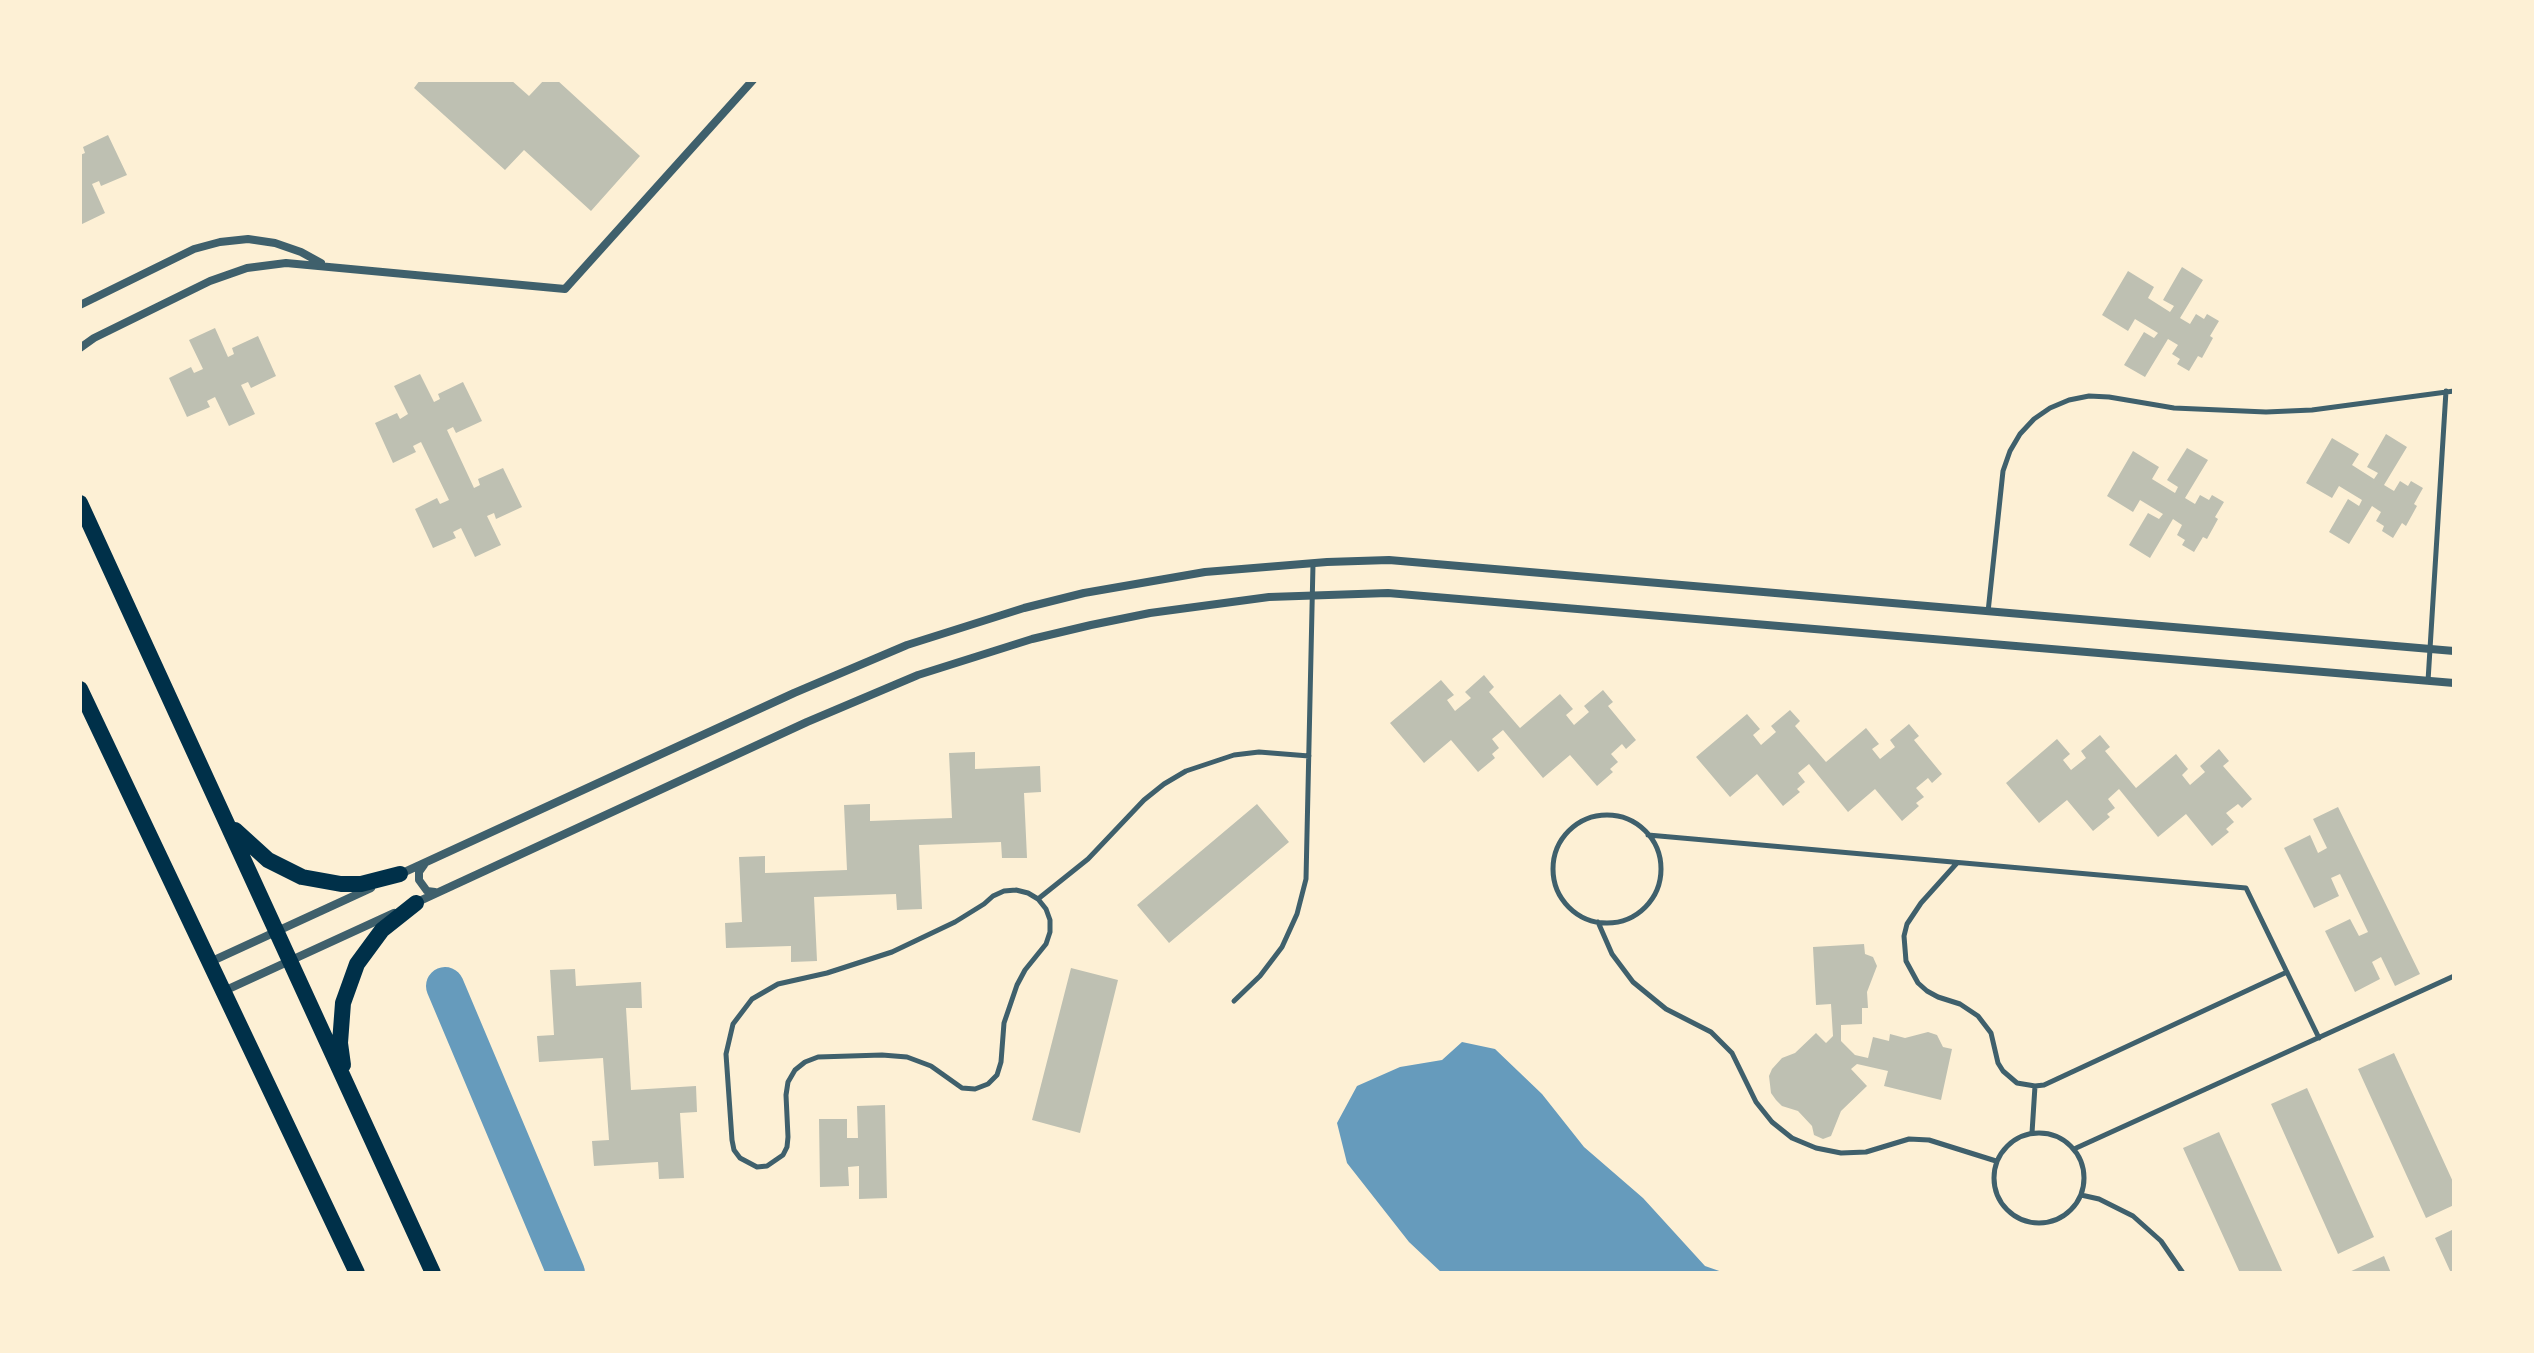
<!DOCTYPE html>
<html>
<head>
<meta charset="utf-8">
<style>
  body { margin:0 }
  #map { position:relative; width:2534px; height:1353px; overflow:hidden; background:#fdf0d5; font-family:"Alegreya Sans",sans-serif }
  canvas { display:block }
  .frame { position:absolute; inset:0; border:82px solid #fdf0d5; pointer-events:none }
</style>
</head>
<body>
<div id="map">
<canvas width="2534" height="1353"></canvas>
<div class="frame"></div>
</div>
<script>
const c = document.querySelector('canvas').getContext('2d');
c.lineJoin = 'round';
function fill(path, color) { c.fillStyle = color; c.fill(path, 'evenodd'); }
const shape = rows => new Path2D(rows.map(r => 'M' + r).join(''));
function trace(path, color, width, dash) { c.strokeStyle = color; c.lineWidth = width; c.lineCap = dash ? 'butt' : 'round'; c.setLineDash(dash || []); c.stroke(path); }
fill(shape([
  [1462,1042,1495,1049,1542,1094,1584,1147,1643,1198,1705,1266,1725,1273,1442,1273,1409,1242,1347,1163,1337,1123,1357,1086,1400,1067,1442,1060]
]), '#669bbc');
trace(shape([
  [445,986,566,1273]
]), '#669bbc', 38);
fill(shape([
  [420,80,511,80,529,96,544,80,557,80,640,156,591,211,524,150,505,170,414,88],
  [108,135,127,175,101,186,99,181,92,184,105,213,80,225,80,155,85,153,83,147],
  [2182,267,2203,280,2180,318,2190,324,2196,314,2204,319,2207,314,2219,321,2210,336,2213,338,2202,358,2198,356,2189,371,2177,364,2180,359,2172,354,2178,345,2168,339,2145,377,2124,365,2144,332,2154,338,2158,333,2135,319,2128,331,2102,315,2128,271,2154,287,2148,298,2170,312,2174,306,2163,300],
  [215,328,228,357,234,354,232,348,258,336,276,376,251,388,248,382,241,385,255,414,229,426,215,397,207,401,210,407,187,417,169,378,191,367,194,373,203,369,189,340],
  [420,374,434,402,440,399,438,394,463,382,482,421,456,433,453,427,447,430,474,488,480,485,478,479,503,468,522,507,496,519,494,513,487,516,501,545,475,557,461,528,453,532,456,538,433,548,415,509,437,498,440,504,449,500,421,442,413,446,416,452,393,463,375,423,397,413,400,419,408,414,394,386],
  [2386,434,2407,447,2384,485,2394,491,2400,481,2408,486,2411,481,2423,488,2414,504,2417,506,2406,526,2402,523,2393,538,2382,531,2384,526,2376,521,2381,512,2372,506,2349,544,2329,532,2348,499,2359,506,2362,500,2339,486,2332,498,2306,483,2332,438,2359,454,2352,465,2374,479,2378,473,2367,467],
  [2187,448,2208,460,2185,498,2195,504,2200,495,2209,500,2212,495,2224,502,2215,517,2218,519,2207,539,2203,537,2194,552,2182,545,2185,540,2177,535,2182,525,2173,519,2150,558,2129,545,2148,513,2159,519,2163,514,2140,500,2133,512,2107,496,2133,451,2159,467,2152,479,2175,493,2178,487,2167,480],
  [1484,675,1494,687,1489,692,1520,728,1560,694,1573,709,1566,715,1574,725,1589,712,1584,706,1603,690,1613,702,1608,706,1636,740,1626,749,1622,744,1611,754,1618,762,1610,769,1613,772,1597,786,1570,755,1543,778,1503,730,1492,739,1499,748,1492,754,1495,758,1478,772,1451,740,1424,763,1390,723,1441,680,1454,695,1447,700,1455,711,1471,698,1465,692],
  [1790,710,1800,721,1795,726,1826,762,1866,728,1879,744,1872,749,1880,759,1895,747,1890,740,1909,724,1919,736,1914,740,1942,774,1932,783,1928,778,1916,788,1924,797,1916,803,1919,806,1902,821,1875,789,1848,812,1809,764,1798,773,1805,782,1797,789,1800,792,1783,806,1757,774,1730,797,1696,757,1747,714,1760,729,1753,735,1761,745,1776,732,1771,726],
  [2100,735,2110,747,2105,751,2136,788,2176,754,2188,769,2182,775,2190,785,2205,772,2200,766,2219,749,2229,761,2223,766,2252,799,2242,808,2238,804,2226,813,2234,822,2226,829,2229,832,2212,846,2186,814,2158,837,2119,789,2108,799,2115,808,2107,814,2110,817,2093,831,2067,800,2039,823,2006,783,2057,739,2070,754,2063,760,2071,770,2086,758,2081,751],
  [975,752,975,769,1040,766,1041,792,1024,793,1027,858,1002,858,1001,842,919,845,922,909,897,910,896,894,814,897,817,961,791,962,791,946,726,948,725,923,742,922,739,857,765,856,765,873,847,870,844,805,870,804,870,821,952,818,949,753],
  [1257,804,1289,842,1169,943,1137,905],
  [2338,807,2420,974,2395,986,2381,957,2372,962,2380,979,2355,992,2325,931,2350,919,2359,936,2368,932,2340,874,2331,878,2339,896,2314,908,2284,848,2310,835,2318,853,2327,848,2313,819],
  [1864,944,1865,954,1873,957,1877,966,1867,992,1868,1008,1862,1008,1862,1024,1841,1025,1841,1041,1855,1055,1868,1058,1873,1037,1889,1041,1890,1034,1905,1038,1928,1032,1937,1035,1943,1047,1952,1049,1941,1100,1884,1086,1888,1071,1857,1064,1851,1069,1867,1086,1841,1111,1831,1136,1823,1139,1814,1135,1812,1126,1798,1111,1782,1106,1776,1100,1771,1093,1769,1076,1772,1069,1782,1058,1795,1053,1816,1033,1826,1043,1833,1036,1831,1004,1816,1005,1813,947],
  [1071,968,1118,980,1080,1133,1032,1120],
  [575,969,576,986,641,982,642,1008,626,1008,631,1090,696,1086,697,1112,680,1113,684,1178,659,1179,658,1162,594,1166,592,1141,609,1140,603,1058,539,1062,537,1036,554,1035,550,970],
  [2394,1053,2454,1184,2454,1205,2426,1218,2358,1069],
  [2307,1088,2374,1237,2338,1254,2271,1104],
  [885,1105,887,1198,859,1199,859,1166,848,1167,849,1186,820,1187,819,1119,847,1119,847,1138,858,1138,857,1106],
  [2219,1132,2283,1273,2240,1273,2183,1148],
  [2454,1229,2454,1273,2451,1273,2435,1238],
  [2384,1256,2391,1273,2347,1273]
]), '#bec0b2');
trace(shape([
  [1988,612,2003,471,2010,451,2020,434,2034,419,2050,408,2069,400,2089,396,2109,397,2174,408,2266,412,2312,410,2454,391],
  [2428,681,2446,391],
  '1553 869a54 54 0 1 1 108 0a54 54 0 1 1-108 0Z',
  [1648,835,2246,888,2319,1038],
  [1957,863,1921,903,1907,924,1904,936,1906,961,1918,983,1927,991,1938,997,1960,1004,1978,1016,1991,1033,1998,1063,2003,1071,2017,1083,2035,1086,2044,1085,2287,972],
  [1016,890,1028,893,1038,899,1046,909,1050,920,1050,932,1046,944,1025,970,1017,985,1004,1023,1001,1062,997,1075,988,1084,975,1089,962,1088,931,1066,907,1057,882,1055,818,1057,805,1062,795,1070,788,1082,786,1095,788,1137,787,1147,783,1155,767,1166,757,1167,740,1158,734,1150,732,1140,726,1054,733,1024,752,999,778,984,827,973,892,952,955,922,984,904,993,896,1004,891,1016,890],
  [1038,899,1088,859,1144,800,1164,784,1186,771,1234,755,1259,752,1309,756],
  [1598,922,1612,954,1633,982,1666,1009,1711,1032,1732,1053,1756,1102,1772,1122,1792,1138,1816,1148,1841,1153,1866,1152,1909,1139,1929,1140,1996,1161],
  [1234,1001,1260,976,1282,947,1297,914,1306,879,1313,564],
  '1994 1178a45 45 0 1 1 90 0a45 45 0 1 1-90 0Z',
  [2032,1133,2035,1086],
  [2074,1149,2454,976],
  [2081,1195,2099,1199,2133,1216,2161,1241,2183,1273]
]), '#3f606c', 5);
trace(shape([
  [80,305,194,249,220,242,248,239,275,243,301,252,321,263],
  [80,348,94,338,210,281,247,268,286,263,565,289,753,80],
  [424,865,419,872,419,880,427,891,435,892],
  [398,875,794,693,907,645,1024,608,1084,593,1205,572,1327,562,1389,560,2454,651],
  [413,904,807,722,918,675,1032,639,1091,625,1150,613,1269,597,1388,593,2454,683],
  [210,962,371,888],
  [224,991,394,913]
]), '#3f606c', 8);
trace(shape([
  [80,503,433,1273],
  [80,689,357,1273],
  [235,830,268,860,302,877,341,884,361,884,400,874],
  [343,1065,340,1043,343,1003,357,964,382,930,416,903]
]), '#003049', 16);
</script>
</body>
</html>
